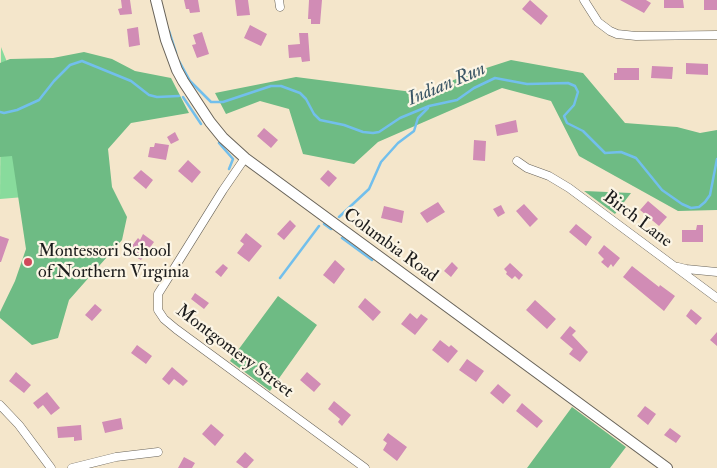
<!DOCTYPE html>
<html>
<head>
<meta charset="utf-8">
<style>
  body { margin:0 }
  canvas { display:block; background:#f4e6cb }
</style>
</head>
<body>
<canvas width="717" height="468"></canvas>
<script>
const c = document.querySelector('canvas').getContext('2d');
c.lineJoin = 'round';
function fill(path, color) { c.fillStyle = color; c.fill(path, 'evenodd'); }
const shape = rows => new Path2D(rows.map(r => 'M' + r).join(''));
function trace(path, color, width, dash) { c.strokeStyle = color; c.lineWidth = width; c.lineCap = dash ? 'butt' : 'round'; c.setLineDash(dash || []); c.stroke(path); }
function label(font, color, halo, rows, align = 'center') {
  c.font = font + ' "IM FELL Double Pica",serif'; c.lineWidth = 4.5; c.setLineDash([]); c.textBaseline = 'middle'; c.strokeStyle = halo; c.fillStyle = color; for (const [text, x, y, turn = 0] of rows) {
    c.save(); c.translate(x, y); c.rotate((+turn || 0) * Math.PI / 180); c.textAlign = isNaN(turn) ? turn : align; if (halo) c.strokeText(text, 0, 0); c.fillText(text, 0, 0); c.restore();
  }
}
fill(shape([
  [1,47,60,194,0,199]
]), '#88db9c');
fill(shape([
  [84,52,112,59,135,71,171,78,189,113,131,123,108,149,112,187,127,217,122,240,69,300,58,338,32,345,0,318,0,312,15,281,26,249,12,156,0,157,0,63,10,59,53,58],
  [511,60,583,73,625,123,677,127,700,133,717,130,717,210,678,211,579,156,551,101,502,88,378,142,354,164,303,154,289,109,260,101,226,114,215,93,296,77,420,93,477,71],
  [584,191,631,193,615,214],
  [278,296,317,325,270,391,230,361],
  [572,407,626,447,610,468,527,468]
]), '#6ebb84');
trace(shape([
  [169,31,176,53],
  [179,61,190,81,211,102,223,102,271,86,281,86,300,93,306,99,314,114,320,120,344,125,363,132,373,133,379,132,400,118,429,106,457,100,474,88,495,78,527,84,568,83,575,86,578,92,574,105,564,116,567,123,583,131,605,153,621,152,636,158,662,190,682,204,691,208,699,207,705,202,710,195,717,159],
  [183,97,201,124],
  [0,112,4,113,17,110,39,100,54,81,70,65,82,61,131,81,149,95,157,97,179,96],
  [219,143,233,159,229,169],
  [339,217,369,189,381,162,398,143,414,131,418,118,428,108],
  [324,224,331,229],
  [342,238,372,260],
  [280,278,319,226]
]), '#72bfec', 2.5);
fill(shape([
  [121,0,130,0,132,14,120,15,118,9,122,8],
  [184,0,198,0,200,12,190,13,189,9,186,9],
  [235,0,248,0,250,15,237,16],
  [309,0,322,0,320,24,311,24,311,19,308,19],
  [530,0,548,16,541,25,522,9],
  [620,0,646,0,651,3,644,13],
  [664,0,683,0,684,8,664,8],
  [704,0,717,0,717,10,704,10],
  [250,25,267,34,261,46,244,38],
  [138,27,140,45,129,47,127,29],
  [202,32,209,54,197,58,192,45,196,44,193,35],
  [299,33,308,33,310,61,302,62,301,57,289,58,288,45,300,44],
  [686,63,708,64,708,75,686,74],
  [652,66,673,67,672,79,651,78],
  [617,68,639,68,639,80,614,80,614,73,617,73],
  [516,120,518,132,497,136,495,125],
  [264,128,278,140,271,148,257,136],
  [175,132,179,140,171,144,167,137],
  [474,140,486,141,485,161,473,160],
  [155,143,169,145,166,160,148,157,150,147,154,147],
  [188,160,201,172,192,183,178,171],
  [141,170,153,180,146,189,133,178],
  [328,170,337,178,329,187,320,179],
  [648,201,667,217,659,226,640,210],
  [438,202,445,212,427,223,420,213],
  [524,204,538,219,530,227,516,211],
  [501,205,505,213,498,217,493,209],
  [384,206,404,211,402,223,381,218],
  [290,220,296,226,284,240,277,234],
  [576,224,592,237,586,246,569,232],
  [697,225,703,225,703,242,682,242,682,230,696,230],
  [246,233,262,246,249,262,237,253,244,244,240,241],
  [143,234,154,242,141,260,129,253,128,251,138,238,140,240],
  [0,236,9,239,1,262,0,262],
  [604,245,620,258,613,267,611,264,608,268,601,262,604,259,598,253],
  [335,260,345,269,334,284,323,275],
  [452,262,458,268,451,277,444,271],
  [510,263,523,275,519,280,515,276,512,279,506,274,507,272,504,269],
  [223,264,228,268,221,277,215,272],
  [632,266,659,287,660,285,675,296,664,311,623,277],
  [195,293,209,303,204,309,191,299],
  [365,298,381,312,373,321,358,307],
  [535,300,556,319,547,329,526,310],
  [95,304,102,310,92,321,85,315],
  [691,309,702,318,696,325,686,316],
  [410,313,417,319,421,314,428,319,415,335,401,324],
  [570,326,576,331,572,335,588,352,580,362,569,354,573,349,560,338],
  [717,332,717,346,710,340],
  [440,340,449,347,451,345,458,351,448,363,432,350],
  [137,345,152,356,146,364,131,353],
  [467,359,484,371,476,382,459,370],
  [172,367,188,381,183,386,174,379,169,385,162,379],
  [16,372,31,385,24,393,9,381],
  [307,372,321,384,314,392,300,380],
  [498,384,511,395,503,404,490,393],
  [47,392,60,408,51,415,43,405,38,409,33,403],
  [334,401,351,415,342,426,338,422,340,419,328,409],
  [522,403,543,421,537,428,516,411],
  [645,406,656,414,648,425,637,416],
  [121,418,123,429,105,433,102,422],
  [211,424,224,435,215,446,202,434],
  [81,425,82,440,74,441,74,437,58,438,57,427],
  [670,428,681,436,676,443,664,435],
  [388,433,407,447,397,461,383,450,387,443,383,440],
  [245,452,254,460,247,468,244,468,236,462],
  [184,457,195,463,192,468,178,468]
]), '#d18cb5');
const street = shape([
  [279,0,280,7],
  [584,0,598,22,610,31,617,34,636,36,717,35],
  [245,158,223,190,170,275,158,294,158,310,164,319,176,329,365,468],
  [517,161,527,168,549,176,569,188,717,298],
  [678,267,686,269,717,272],
  [0,405,19,425,51,468],
  [72,468,116,457,158,452]
]);
const secondary = shape([
  [156,0,166,40,177,70,183,81,210,122,223,138,245,158,667,468]
]);
trace(street, '#686359', 9);
trace(secondary, '#686359', 12);
trace(street, '#fff', 8);
trace(secondary, '#fff', 10);
for (const [x, y, r, color] of [
  [28,262,5,"#d1495b"]
]) { const dot = new Path2D(); dot.arc(x, y, r, 0, 2 * Math.PI); c.fillStyle = color; c.fill(dot); trace(dot, '#fcf5e5', 2); }
label('18px', '#1c1c1c', '#fcf5e5', [
  ["Birch Lane",637,220,37],
  ["Columbia Road",390,246,36],
  ["Montgomery Street",234,352,37]
]);
label('18px', '#1c1c1c', '#fcf5e5', [
  ["Montessori School",38,252],
  ["of Northern Virginia",38,273]
], 'left');
label('italic 19px', '#3a5565', '#fcf5e5', [
  ["Indian Run",447,85,-23]
]);
</script>
</body>
</html>
